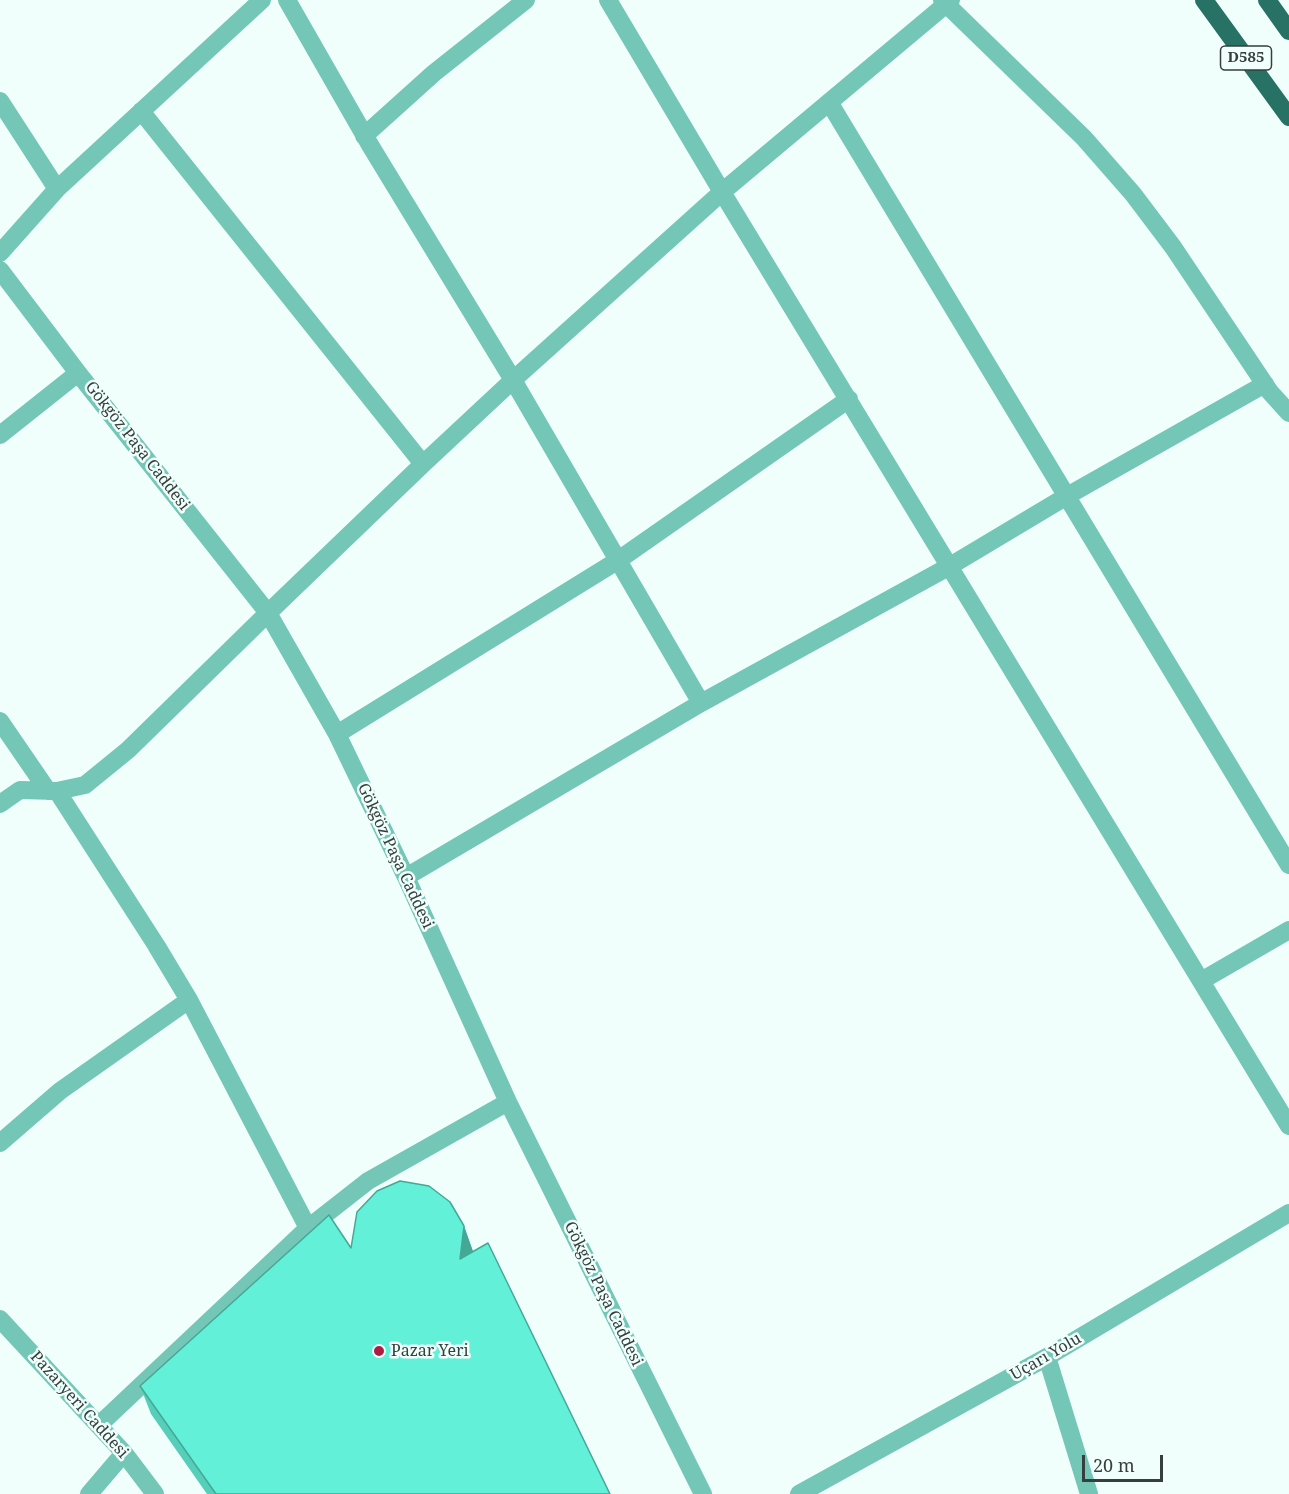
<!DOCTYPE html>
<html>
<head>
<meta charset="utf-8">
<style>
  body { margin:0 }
  #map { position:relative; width:1289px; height:1494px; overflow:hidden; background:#f0fffb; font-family:"Noto Serif",serif }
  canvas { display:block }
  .scale { position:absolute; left:1082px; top:1455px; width:81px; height:27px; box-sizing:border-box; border:3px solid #353f3d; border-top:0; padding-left:8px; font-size:18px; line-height:21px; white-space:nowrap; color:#353f3d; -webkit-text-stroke:4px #f0fffb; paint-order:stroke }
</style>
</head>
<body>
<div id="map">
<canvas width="1289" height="1494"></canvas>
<div class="scale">20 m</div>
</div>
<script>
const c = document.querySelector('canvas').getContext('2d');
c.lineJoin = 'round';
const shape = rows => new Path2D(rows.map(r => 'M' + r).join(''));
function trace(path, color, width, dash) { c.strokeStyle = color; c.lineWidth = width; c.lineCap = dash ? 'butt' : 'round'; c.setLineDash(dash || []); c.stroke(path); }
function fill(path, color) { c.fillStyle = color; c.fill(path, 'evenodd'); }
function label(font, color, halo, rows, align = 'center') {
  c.font = font + ' "Noto Serif",serif'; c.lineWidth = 5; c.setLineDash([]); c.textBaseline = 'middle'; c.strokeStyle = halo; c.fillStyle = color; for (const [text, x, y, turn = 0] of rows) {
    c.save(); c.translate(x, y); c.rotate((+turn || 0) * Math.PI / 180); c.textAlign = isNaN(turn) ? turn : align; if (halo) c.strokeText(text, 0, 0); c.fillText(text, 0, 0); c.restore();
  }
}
trace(shape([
  [287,0,370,145,513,380,701,703],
  [608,0,722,192,1289,1126],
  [942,0,1084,138,1133,194,1173,247,1270,392,1289,413],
  [0,101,57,189,0,253],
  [829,102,1289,865],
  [141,111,423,464],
  [364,136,434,73,526,0],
  [57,189,262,0],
  [0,270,78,373,268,613,337,734,406,877,508,1102,703,1494],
  [0,435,78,373],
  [0,721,48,791],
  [337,734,617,561,849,399],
  [57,791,156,945,189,1000,308,1228],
  [0,804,20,790,57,791,85,785,128,750,268,613,423,464,513,380,722,192,951,0],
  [406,877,701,703,950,566,1067,496,1265,384],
  [1201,981,1289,930],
  [0,1143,60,1091,189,1000],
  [0,1319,124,1453,155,1494],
  [1047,1357,1089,1494],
  [99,1425,308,1228,368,1181,508,1102],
  [89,1494,124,1453],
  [799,1494,1047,1357,1289,1213]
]), '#74c6b6', 18);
trace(shape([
  [1204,0,1289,117],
  [1267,0,1289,31]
]), '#287165', 18);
fill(shape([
  [464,1226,473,1252,610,1494,207,1494,151,1414,140,1386,351,1248]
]), '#55ceba');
fill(shape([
  [464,1226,474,1254,460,1259]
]), '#45a897');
const building = shape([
  [400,1181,429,1186,450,1202,464,1226,460,1259,488,1243,610,1494,216,1494,140,1386,329,1215,351,1248,357,1212,377,1191,400,1181]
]);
fill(building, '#63f0d8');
trace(building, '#45a897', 1.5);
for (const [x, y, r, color] of [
  [379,1351,6,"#af1c43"]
]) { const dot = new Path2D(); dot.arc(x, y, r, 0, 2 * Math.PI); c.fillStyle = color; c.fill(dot); trace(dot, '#f0fffb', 2); }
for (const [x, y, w] of [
  [1246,58,51]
]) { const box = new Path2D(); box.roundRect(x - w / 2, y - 12, w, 24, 4.5); c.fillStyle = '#f0fffb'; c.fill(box); trace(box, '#353f3d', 1.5); }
label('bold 15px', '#353f3d', null, [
  ["D585",1246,58]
]);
label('16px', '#353f3d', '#f0fffb', [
  ["Gökgöz Paşa Caddesi",137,446,52],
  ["Gökgöz Paşa Caddesi",395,856,65],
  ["Gökgöz Paşa Caddesi",603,1294,64],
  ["Uçarı Yolu",1046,1357,-30],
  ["Pazaryeri Caddesi",79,1405,48]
]);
label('16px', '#353f3d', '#f0fffb', [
  ["Pazar Yeri",391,1351]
], 'left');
</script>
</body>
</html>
